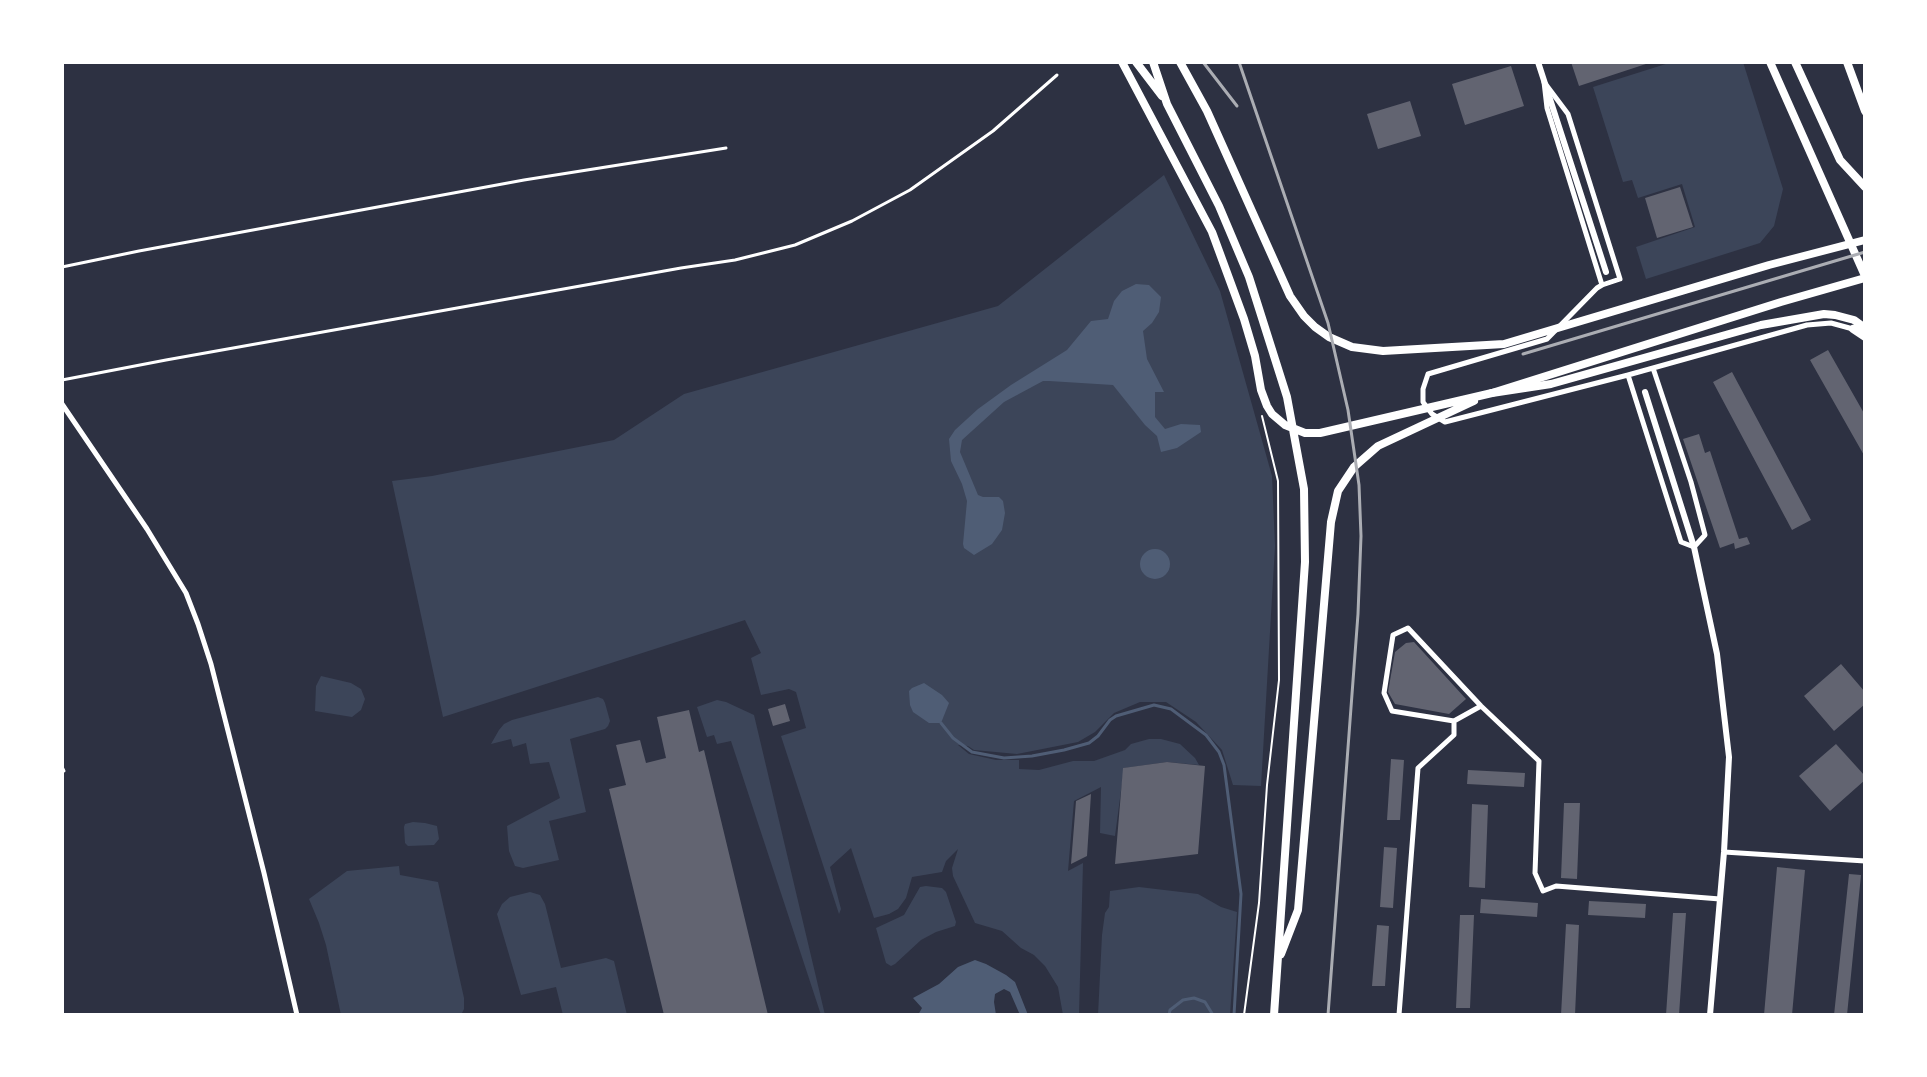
<!DOCTYPE html>
<html>
<head>
<meta charset="utf-8">
<style>
  body { margin:0 }
  #map { position:relative; width:1927px; height:1077px; overflow:hidden; background:#2d3142; font-family:Manrope,sans-serif }
  canvas { display:block }
  .frame { position:absolute; inset:0; border:64px solid #fff; pointer-events:none }
</style>
</head>
<body>
<div id="map">
<canvas width="1927" height="1077"></canvas>
<div class="frame"></div>
</div>
<script>
const c = document.querySelector('canvas').getContext('2d');
c.lineJoin = 'round';
function fill(path, color) { c.fillStyle = color; c.fill(path, 'evenodd'); }
const shape = rows => new Path2D(rows.map(r => 'M' + r).join(''));
function trace(path, color, width, dash) { c.strokeStyle = color; c.lineWidth = width; c.lineCap = dash ? 'butt' : 'round'; c.setLineDash(dash || []); c.stroke(path); }
fill(shape([
  [1672,62,1743,62,1783,189,1774,226,1760,243,1646,279,1636,247,1695,227,1682,184,1638,198,1632,180,1623,182,1593,87],
  [1164,175,1220,291,1272,476,1275,546,1261,786,1233,785,1222,750,1196,722,1166,702,1140,702,1114,713,1095,732,1078,742,1017,754,974,750,968,746,958,745,969,754,996,760,1019,760,1019,769,1039,770,1073,761,1094,761,1125,750,1131,744,1149,739,1161,739,1180,744,1195,758,1199,765,1167,762,1124,768,1115,836,1100,833,1101,787,1074,801,1068,871,1083,863,1079,1015,1063,1015,1058,987,1045,966,1034,955,1021,948,1002,931,975,923,953,876,952,868,958,849,946,861,942,872,912,877,906,898,898,909,889,914,874,918,851,848,830,867,841,909,839,914,781,736,806,728,796,692,789,689,761,695,751,658,761,653,745,620,443,717,392,481,432,476,614,440,684,394,998,306],
  [321,676,351,683,361,689,365,699,361,710,352,717,315,711,316,686],
  [598,697,603,699,605,703,610,721,608,726,605,729,570,739,586,812,549,821,559,860,523,868,515,866,509,851,507,826,560,798,549,762,530,764,526,743,513,747,511,739,491,744,499,730,504,724,512,720],
  [717,700,726,702,754,715,825,1015,821,1015,731,741,717,744,714,735,707,737,697,707],
  [413,822,425,823,437,826,439,839,434,845,408,846,405,843,404,827,405,824],
  [399,866,400,875,438,882,464,998,464,1009,461,1015,341,1015,326,945,319,923,309,899,347,871],
  [926,886,942,888,946,892,956,922,955,926,936,932,921,940,895,964,891,966,886,963,876,928,904,915,920,887],
  [1139,887,1198,894,1221,907,1237,912,1230,1015,1098,1015,1102,935,1105,913,1109,907,1110,891],
  [530,892,540,895,545,904,561,968,606,958,614,961,627,1015,563,1015,556,987,521,995,497,914,502,904,510,897]
]), '#3c4559');
fill(shape([
  [1136,284,1149,285,1161,297,1159,312,1152,323,1143,331,1147,359,1164,392,1155,392,1155,417,1165,429,1181,424,1200,425,1201,432,1177,448,1161,452,1157,436,1145,425,1113,385,1049,381,1043,381,1004,402,962,440,960,452,978,495,983,497,999,497,1003,501,1005,513,1002,530,992,544,974,555,964,548,963,544,967,501,962,484,951,461,949,439,955,430,978,409,1011,385,1067,350,1091,321,1108,319,1114,301,1122,291],
  '1140 564a15 15 0 1 1 30 0a15 15 0 1 1-30 0Z',
  [924,683,942,695,949,703,941,723,929,723,913,712,910,705,909,691,912,688],
  [975,960,986,964,1006,975,1015,982,1028,1015,1020,1015,1010,992,1004,989,995,994,994,1002,996,1015,918,1015,922,1008,913,998,939,984,958,967]
]), '#4f5d75');
trace(shape([
  [941,723,953,738,972,752,1004,758,1032,756,1064,750,1089,743,1098,736,1110,720,1116,716,1154,705,1171,709,1206,735,1219,752,1224,765,1241,894,1234,1015],
  [1169,1015,1170,1010,1183,1000,1194,998,1205,1002,1213,1015]
]), '#4f5d75', 3);
fill(shape([
  [1571,62,1649,62,1649,63,1579,86],
  [1511,66,1524,106,1465,125,1452,84],
  [1410,101,1421,136,1378,149,1367,114],
  [1680,187,1693,227,1657,238,1645,198],
  [1828,350,1865,415,1865,457,1810,360],
  [1732,372,1811,520,1792,530,1713,382],
  [1699,434,1705,453,1710,451,1739,539,1747,537,1750,544,1735,549,1734,543,1720,548,1683,439],
  [1414,642,1466,699,1449,714,1395,704,1388,692,1395,652,1406,643],
  [1841,664,1865,692,1865,704,1834,731,1804,696],
  [785,704,790,721,773,726,768,709],
  [689,710,699,752,704,750,768,1015,664,1015,609,789,626,785,616,745,640,740,646,763,666,758,657,717],
  [1836,744,1865,776,1865,780,1830,811,1799,776],
  [1391,759,1404,760,1400,820,1387,820],
  [1167,762,1205,766,1198,854,1115,864,1123,768],
  [1468,770,1525,773,1524,787,1467,784],
  [1091,794,1087,856,1071,864,1076,801],
  [1564,803,1580,803,1577,879,1561,878],
  [1472,804,1488,805,1485,888,1469,887],
  [1384,847,1397,848,1393,908,1380,907],
  [1777,867,1805,870,1792,1015,1764,1015],
  [1849,874,1861,875,1847,1015,1834,1015],
  [1481,899,1538,903,1537,917,1480,913],
  [1589,901,1646,904,1645,918,1588,915],
  [1673,913,1686,913,1679,1015,1666,1015],
  [1460,915,1474,915,1470,1008,1456,1008],
  [1566,924,1579,925,1575,1015,1561,1015],
  [1377,925,1389,926,1385,986,1372,986]
]), '#626471');
trace(shape([
  [1244,1015,1259,903,1267,785,1279,680,1278,481,1262,416]
]), '#fff', 2);
trace(shape([
  [62,267,139,251,524,180,726,148],
  [62,380,166,360,681,268,735,260,795,245,852,221,910,190,993,131,1057,75],
  [62,767,64,771]
]), '#fff', 3);
trace(shape([
  [1544,82,1568,114,1620,279,1602,285,1547,108,1544,82],
  [1602,285,1597,288,1547,339,1428,374,1423,389,1423,402,1432,414,1445,422,1628,375,1807,325,1831,323,1853,329],
  [1628,375,1681,542,1694,547,1705,535,1691,482,1653,368],
  [62,404,147,529,186,593,198,624,211,664,264,873,297,1015],
  [1481,706,1454,721,1392,711,1384,693,1393,635,1408,628,1481,706,1539,761,1535,873,1543,891,1556,886,1720,899],
  [1724,852,1865,861],
  [1399,1015,1418,768,1454,735,1454,721]
]), '#fff', 5);
trace(shape([
  [1538,62,1606,272],
  [1645,392,1694,547,1717,654,1729,757,1724,852,1710,1015]
]), '#fff', 6);
trace(shape([
  [1122,62,1212,232,1244,319,1255,356,1261,390,1267,406,1272,414,1285,425,1305,433,1320,433,1492,393,1781,302,1865,278],
  [1136,62,1162,96],
  [1153,62,1167,104,1219,206,1249,277,1287,397,1304,489,1305,562,1274,1015],
  [1180,62,1207,111,1290,296,1304,316,1315,327,1329,337,1352,347,1383,351,1504,344,1769,265,1865,240],
  [1281,954,1298,910,1331,522,1338,491,1354,467,1378,446,1474,401]
]), '#fff', 8);
trace(shape([
  [1770,62,1865,276],
  [1795,62,1840,160,1865,187],
  [1847,62,1865,111],
  [1853,329,1865,337],
  [1492,393,1551,384,1761,325,1824,314,1835,315,1854,320,1865,328]
]), '#fff', 8);
trace(shape([
  [1203,62,1237,106],
  [1239,62,1328,323,1348,410,1359,485,1361,536,1358,614,1328,1015],
  [1523,354,1865,252]
]), '#abadb3', 3);
</script>
</body>
</html>
